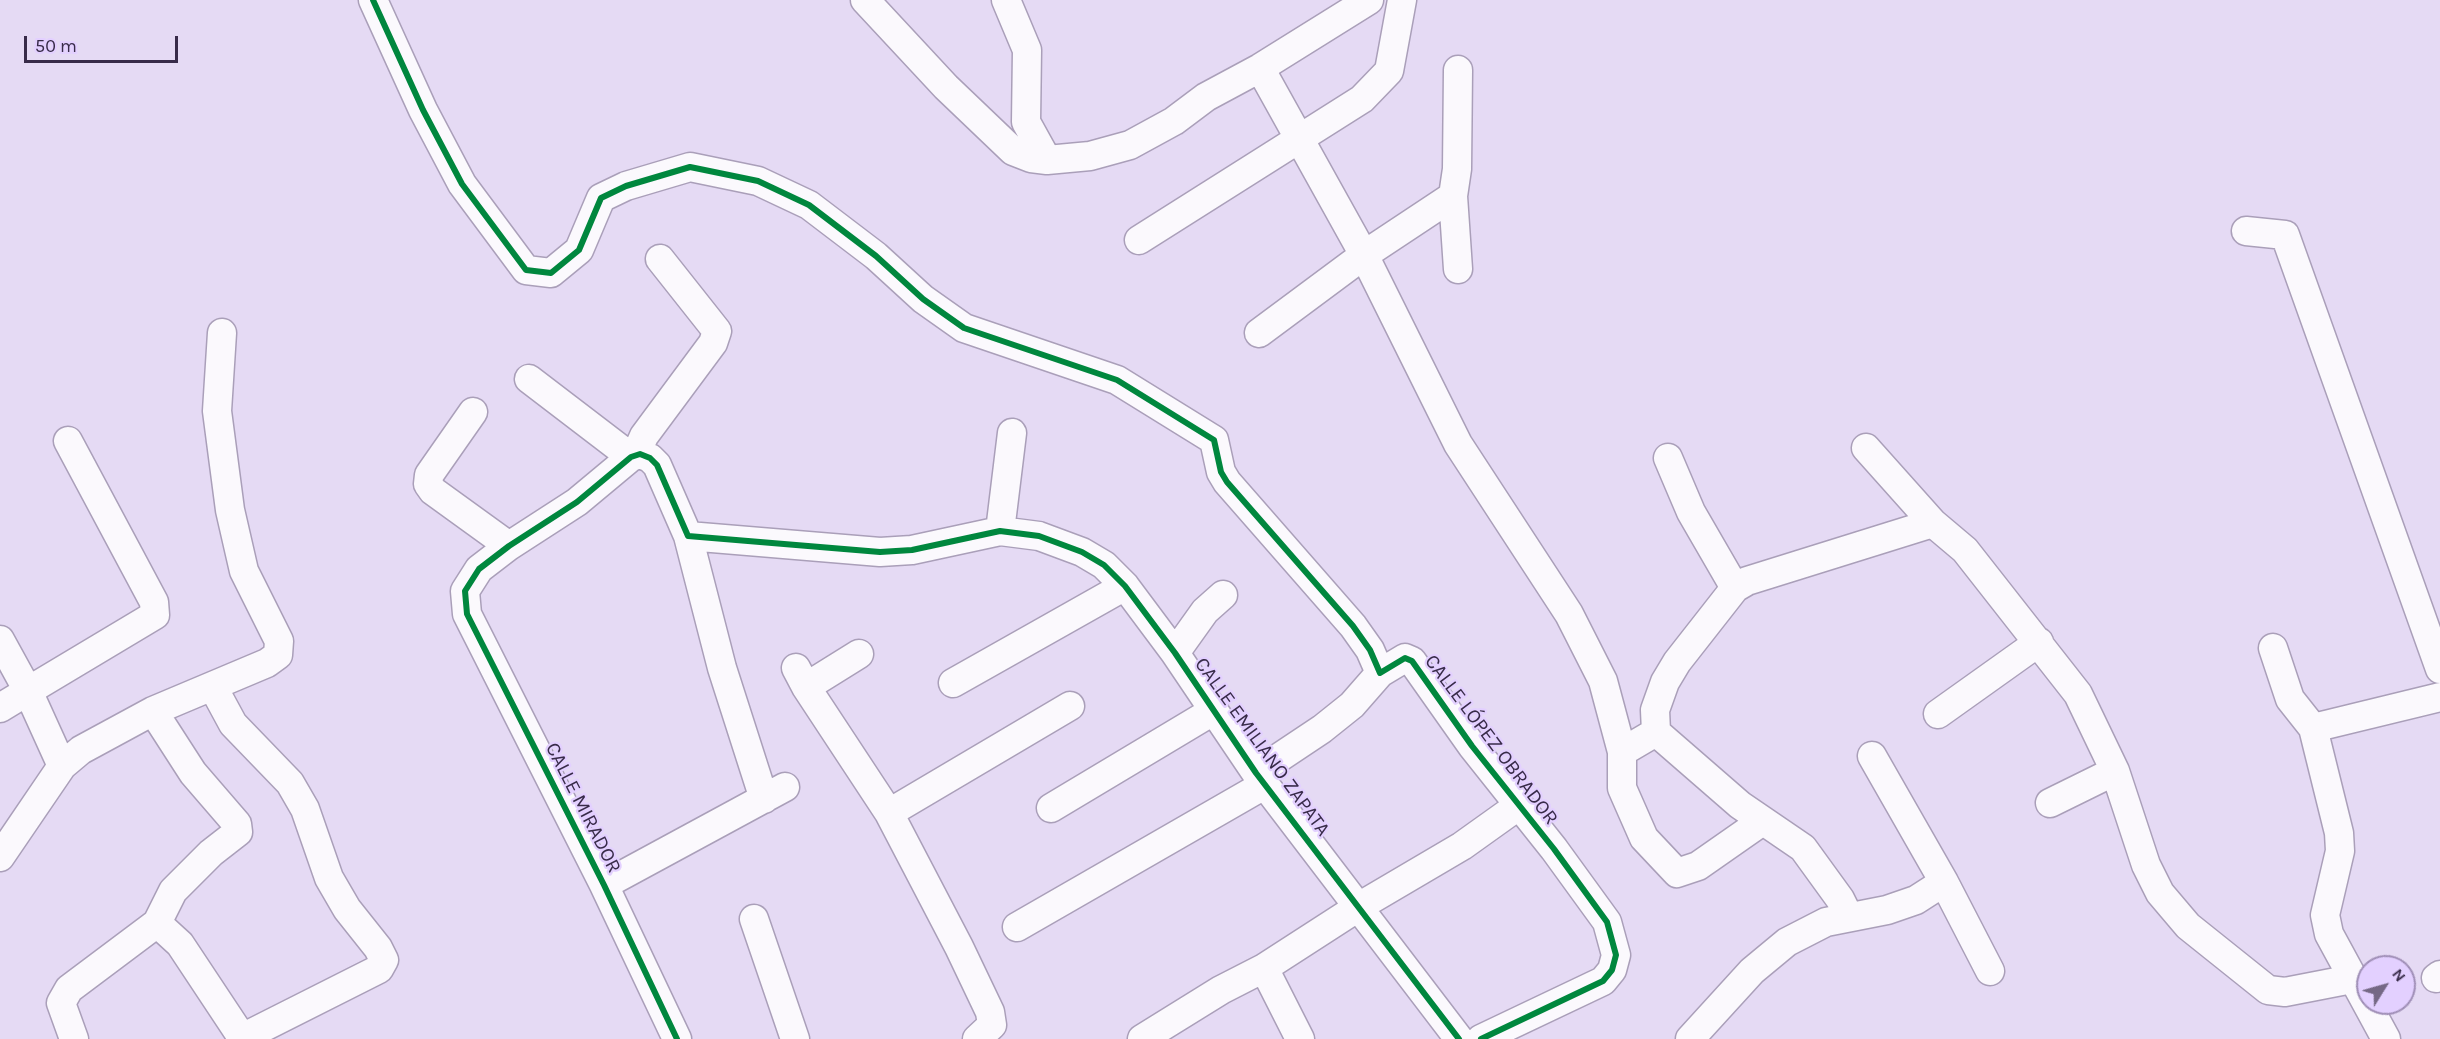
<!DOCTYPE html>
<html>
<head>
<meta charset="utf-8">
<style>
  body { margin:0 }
  #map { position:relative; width:2440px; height:1039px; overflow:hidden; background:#e5daf4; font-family:Karla,sans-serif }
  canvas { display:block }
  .north { position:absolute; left:2356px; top:955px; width:60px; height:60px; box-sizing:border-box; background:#e3d0ff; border:2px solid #9f8eb6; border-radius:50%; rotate:53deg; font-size:16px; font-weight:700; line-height:24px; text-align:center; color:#382b49 }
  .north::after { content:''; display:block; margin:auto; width:21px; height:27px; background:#756885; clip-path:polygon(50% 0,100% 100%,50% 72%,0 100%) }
  .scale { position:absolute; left:24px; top:36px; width:154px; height:27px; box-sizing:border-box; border:3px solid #382b49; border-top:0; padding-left:8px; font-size:18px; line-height:21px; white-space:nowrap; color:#382b49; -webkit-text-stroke:4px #e3d0ff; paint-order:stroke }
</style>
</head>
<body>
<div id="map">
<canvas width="2440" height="1039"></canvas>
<div class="north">N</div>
<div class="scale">50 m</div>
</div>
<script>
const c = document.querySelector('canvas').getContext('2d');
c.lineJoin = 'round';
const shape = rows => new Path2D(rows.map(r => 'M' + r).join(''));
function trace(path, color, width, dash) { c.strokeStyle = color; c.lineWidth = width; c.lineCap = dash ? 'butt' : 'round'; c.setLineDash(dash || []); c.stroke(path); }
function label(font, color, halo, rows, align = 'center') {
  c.font = font + ' Karla,sans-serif'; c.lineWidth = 4.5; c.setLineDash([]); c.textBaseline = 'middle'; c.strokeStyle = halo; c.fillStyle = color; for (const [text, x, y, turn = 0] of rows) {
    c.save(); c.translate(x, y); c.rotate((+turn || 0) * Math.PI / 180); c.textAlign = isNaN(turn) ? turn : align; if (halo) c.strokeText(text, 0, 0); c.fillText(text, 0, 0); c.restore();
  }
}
const minor = shape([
  [373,0,423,110,462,184,526,270,551,273,579,250,601,198,626,186,690,167,758,181,809,205,876,256,923,299,964,328,1117,380,1214,440,1221,472,1227,482,1353,626,1370,650,1380,673,1405,658,1412,661,1472,746,1554,849,1607,922,1616,955,1612,970,1603,981,1481,1039],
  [865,0,946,87,1013,151,1031,158,1047,160,1090,156,1130,145,1174,121,1206,97,1260,68,1369,0],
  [1006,0,1027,50,1026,122,1047,160],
  [1260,68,1364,255,1458,444,1569,614,1603,681,1622,752,1622,788,1644,838,1677,873,1698,866,1761,822],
  [1458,70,1457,169,1453,196,1458,269],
  [2246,231,2285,235,2440,669],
  [1139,240,1362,99,1389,71,1402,0],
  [1259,333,1364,255,1453,196],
  [529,379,631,457],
  [473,412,429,475,428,484,433,491,509,546],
  [1866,448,1933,523,1965,550,2078,694,2115,771,2146,865,2160,893,2188,926,2268,990,2285,992,2352,979],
  [640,454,640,445,644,436,713,343,717,331,660,259],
  [1668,458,1691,512,1735,588],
  [1000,531,1012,433],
  [688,536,722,668,764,799],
  [0,640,28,691,0,708],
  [2273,648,2290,699,2313,728],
  [1175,653,1205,611,1223,595],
  [796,668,806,687,889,813,959,947,990,1012,992,1025,977,1039],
  [953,683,1125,586],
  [213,687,233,724,290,783,305,809,329,878,347,909,378,948,384,960,379,969,242,1038],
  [806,687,859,654],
  [153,711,193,773,237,824,238,832,211,853,173,891,157,923],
  [1938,714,2039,642],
  [1656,732,1740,805,1803,848,1840,899,1849,917],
  [1622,752,1656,732,1655,710,1665,682,1677,662,1735,588,1747,581,1933,523],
  [1872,756,1944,882,1990,971],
  [62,766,28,691,155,615,154,602,68,441],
  [1256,773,1322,729,1352,705,1380,673],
  [2050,803,2115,771],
  [1051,808,1213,711],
  [889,813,1070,706],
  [0,857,62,766,81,750,153,711,267,663,278,655,279,641,244,571,230,510,217,411,222,333],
  [604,885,785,787],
  [754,919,795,1039],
  [157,923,180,944,243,1039],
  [1017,927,1264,785],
  [1264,968,1300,1039],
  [2436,978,2440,975],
  [74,1039,61,1003,69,989,157,923],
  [677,1039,604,885,467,614,465,591,479,569,509,546,577,502,631,457,640,454,650,458,657,465,688,536,880,552,912,550,1000,531,1039,536,1082,552,1104,565,1125,586,1175,653,1256,773,1459,1039],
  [1142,1039,1221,990,1264,968,1360,906,1462,846,1518,806],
  [1690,1039,1752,971,1787,942,1826,922,1887,910,1916,900,1944,882],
  [2386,1039,2329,934,2325,915,2340,851,2339,833,2313,728,2440,697]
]);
trace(minor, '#aa9fb9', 31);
trace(minor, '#fbf9fd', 28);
trace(shape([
  [373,0,423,110,462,184,526,270,551,273,579,250,601,198,626,186,690,167,758,181,809,205,876,256,923,299,964,328,1117,380,1214,440,1221,472,1227,482,1353,626,1370,650,1380,673,1405,658,1412,661,1472,746,1554,849,1607,922,1616,955,1612,970,1603,981,1481,1039],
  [677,1039,604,885,467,614,465,591,479,569,509,546,577,502,631,457,640,454,650,458,657,465,688,536,880,552,912,550,1000,531,1039,536,1082,552,1104,565,1125,586,1175,653,1256,773,1459,1039]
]), '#00873e', 6);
label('20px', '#382b49', '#e3d0ff', [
  ["CALLE LÓPEZ OBRADOR",1491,740,53],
  ["CALLE EMILIANO ZAPATA",1262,747,54],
  ["CALLE MIRADOR",583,808,63]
]);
</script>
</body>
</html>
